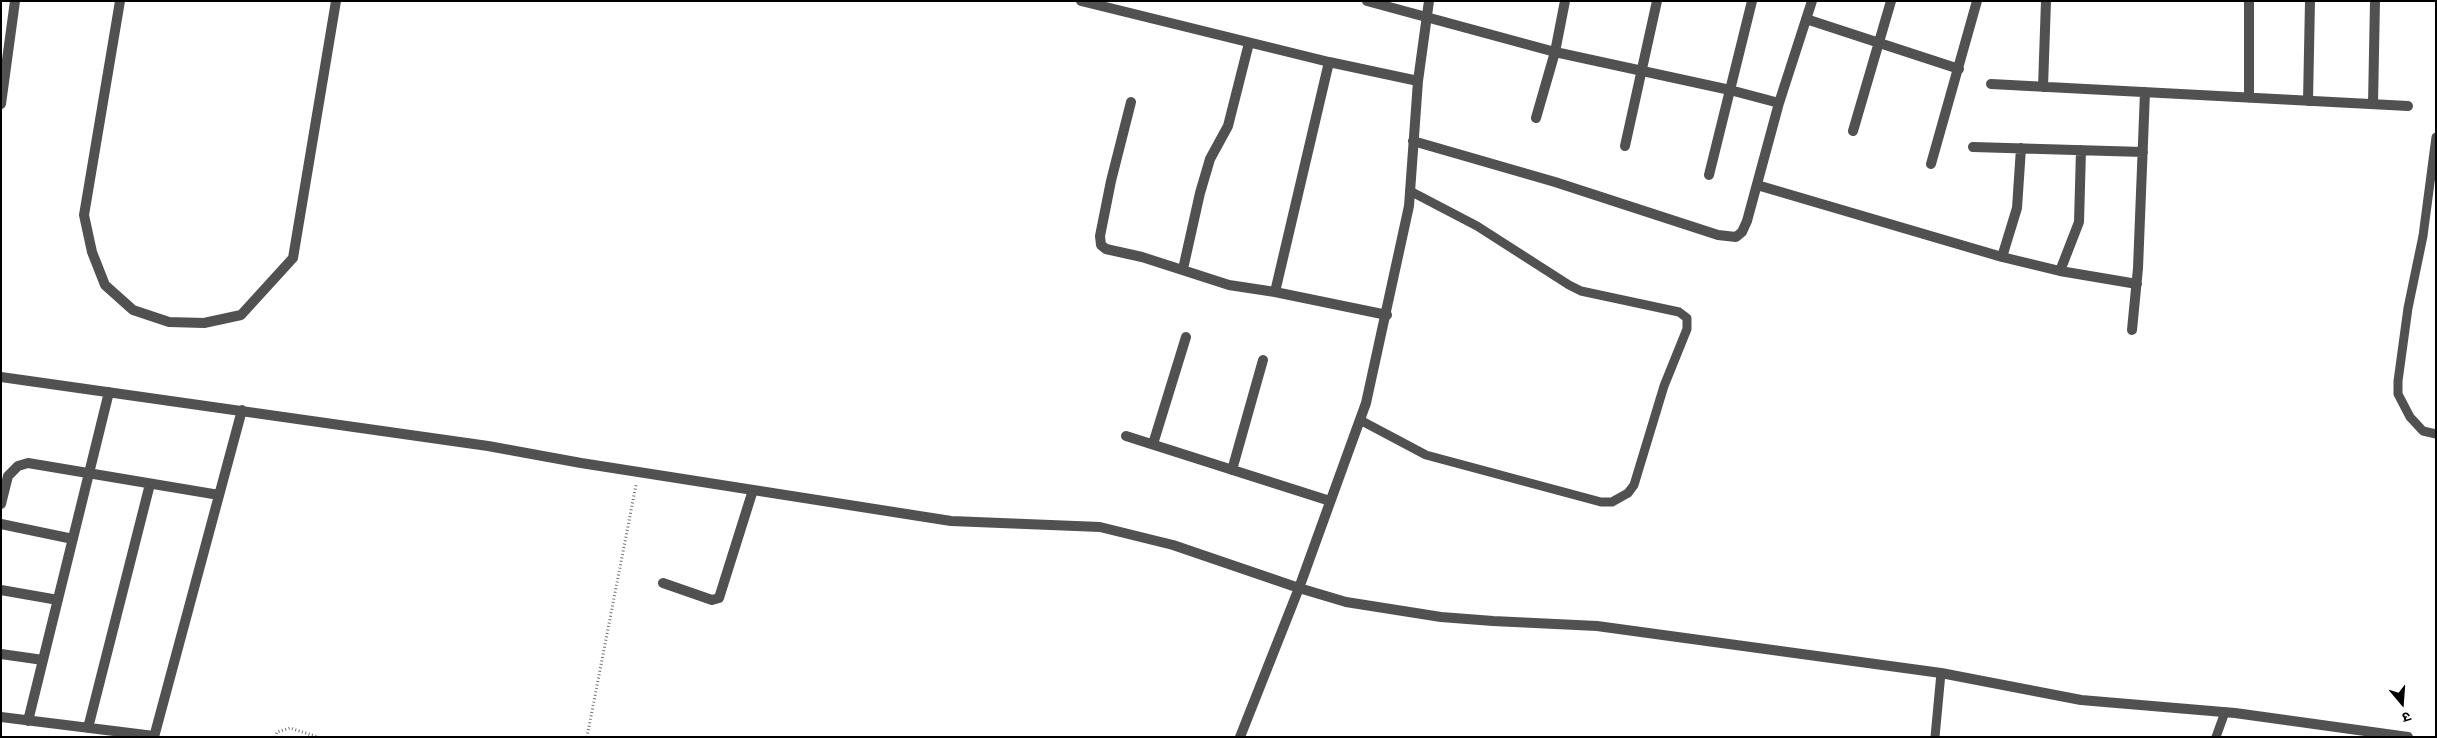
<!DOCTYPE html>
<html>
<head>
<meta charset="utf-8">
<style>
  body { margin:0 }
  #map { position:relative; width:2437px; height:738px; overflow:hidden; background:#fff; font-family:"IBM Plex Sans","Noto Sans Devanagari",sans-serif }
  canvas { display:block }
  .frame { position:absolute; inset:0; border:2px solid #000; pointer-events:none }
  .north { position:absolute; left:2377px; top:678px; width:50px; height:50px; -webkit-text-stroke:4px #fff; paint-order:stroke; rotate:162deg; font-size:14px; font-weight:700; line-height:20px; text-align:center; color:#000 }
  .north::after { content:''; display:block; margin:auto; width:18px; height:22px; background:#000; clip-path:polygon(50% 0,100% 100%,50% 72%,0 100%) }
</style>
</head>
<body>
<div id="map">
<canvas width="2437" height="738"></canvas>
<div class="frame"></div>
<div class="north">उ</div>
</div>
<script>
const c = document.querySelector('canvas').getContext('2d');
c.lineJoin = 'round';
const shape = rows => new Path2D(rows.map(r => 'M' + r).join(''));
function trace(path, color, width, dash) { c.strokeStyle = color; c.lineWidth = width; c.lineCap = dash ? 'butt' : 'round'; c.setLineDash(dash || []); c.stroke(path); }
trace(shape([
  [275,737,277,732,290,728,318,737],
  [587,737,636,485]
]), '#737373', 3, [1, 2.5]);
trace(shape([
  [2436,137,2423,236,2408,308,2398,381,2398,394,2410,417,2423,431,2436,434],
  [1360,420,1426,455,1601,502,1612,502,1628,493,1634,485,1664,386,1687,329,1687,318,1679,312,1581,291,1569,285,1477,226,1410,191],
  [1935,737,1941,673],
  [2216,737,2225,712]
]), '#515151', 9);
trace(shape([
  [120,1,84,215,92,252,105,285,133,310,169,322,204,323,241,315,293,258,336,1],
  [1081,1,1329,62,1418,81],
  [1367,1,1555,52,1730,90,1779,103],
  [1806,19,1959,69],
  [1991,84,2408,106],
  [2043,87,2046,1],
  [2249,98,2249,1],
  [2308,101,2310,1],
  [1131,102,1111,181,1100,236,1101,245,1106,249,1142,257,1229,285,1275,292,1387,315],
  [1,104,15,1],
  [2373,104,2375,1],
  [1536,118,1555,52,1565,1],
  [1853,131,1891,1],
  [1413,141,1555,182,1718,235,1736,237,1742,232,1747,221,1779,103,1812,1],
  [1625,146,1657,1],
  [1973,147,2143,152],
  [1931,164,1977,1],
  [1709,175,1752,1],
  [1757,185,2002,257,2060,271,2137,284],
  [2002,257,2017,208,2021,148],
  [1183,269,1200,193,1210,159,1228,126,1249,43],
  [2060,271,2079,222,2081,150],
  [1275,292,1329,62],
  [2132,330,2138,268,2145,92],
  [1,377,488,446,581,463,951,521,1100,527,1173,545,1299,588,1346,602,1441,617,1493,621,1597,626,1941,673,2081,700,2235,713,2408,737],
  [1126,436,1330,501],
  [1153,444,1186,337],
  [1232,470,1263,360],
  [1,504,8,476,18,466,28,463,219,495],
  [1,524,73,539],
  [663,583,712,600,719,598,753,490],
  [1,590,58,600],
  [1,654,43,660],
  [1,717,154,736],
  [28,721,109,392],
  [88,728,150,484],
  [154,737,242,410],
  [1240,737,1299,588,1366,403,1409,206,1418,81,1429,1]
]), '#515151', 10);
</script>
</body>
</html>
